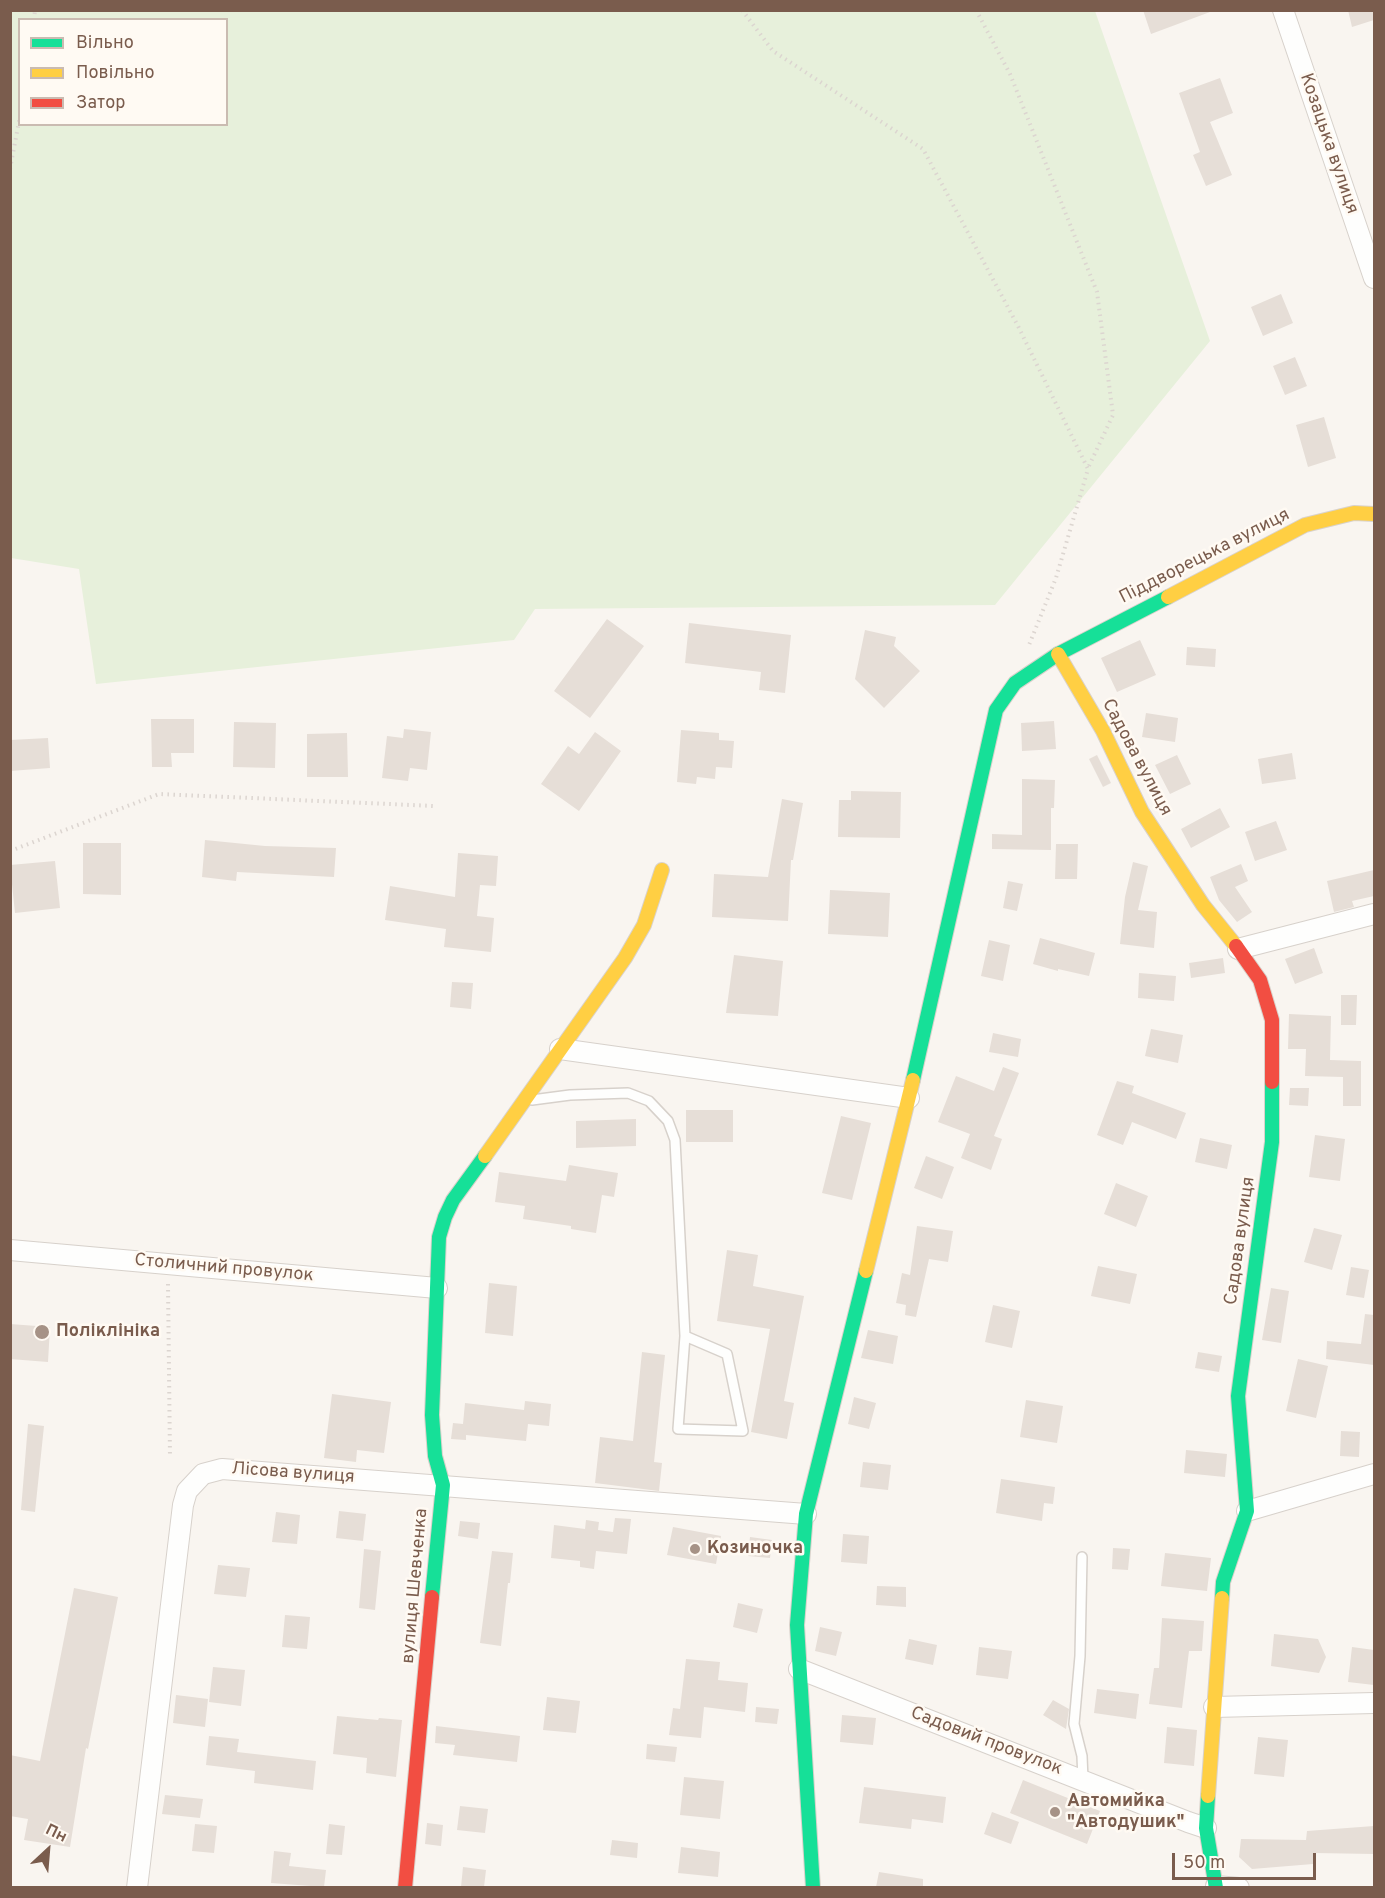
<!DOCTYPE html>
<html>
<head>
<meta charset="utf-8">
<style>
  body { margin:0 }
  #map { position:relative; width:1385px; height:1898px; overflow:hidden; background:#f9f5f0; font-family:Overpass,sans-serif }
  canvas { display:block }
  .frame { position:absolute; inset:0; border:12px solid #7a5c4d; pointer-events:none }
  .legend { position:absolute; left:18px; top:18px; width:210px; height:108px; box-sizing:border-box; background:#fffaf3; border:2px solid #cabbb1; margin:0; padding:8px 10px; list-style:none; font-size:18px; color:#7a5c4d }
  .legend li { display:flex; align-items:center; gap:12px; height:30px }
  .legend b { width:30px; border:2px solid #cabbb1 }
  .north { position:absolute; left:18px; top:1820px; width:60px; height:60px; -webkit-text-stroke:4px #fffaf3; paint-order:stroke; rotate:26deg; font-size:16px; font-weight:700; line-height:24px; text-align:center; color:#7a5c4d }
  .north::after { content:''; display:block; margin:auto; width:21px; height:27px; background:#7a5c4d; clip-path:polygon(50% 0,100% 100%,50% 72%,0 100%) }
  .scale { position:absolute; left:1172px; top:1853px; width:144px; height:27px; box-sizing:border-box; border:3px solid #7a5c4d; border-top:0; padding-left:8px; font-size:18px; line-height:21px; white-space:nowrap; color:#7a5c4d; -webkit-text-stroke:4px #fffaf3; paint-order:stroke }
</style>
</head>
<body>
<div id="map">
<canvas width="1385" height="1898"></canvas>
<div class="frame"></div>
<ul class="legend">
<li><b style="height:8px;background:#16e098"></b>Вільно</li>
<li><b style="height:8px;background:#ffcf43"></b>Повільно</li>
<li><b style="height:8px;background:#f24e42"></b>Затор</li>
</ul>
<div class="north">Пн</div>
<div class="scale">50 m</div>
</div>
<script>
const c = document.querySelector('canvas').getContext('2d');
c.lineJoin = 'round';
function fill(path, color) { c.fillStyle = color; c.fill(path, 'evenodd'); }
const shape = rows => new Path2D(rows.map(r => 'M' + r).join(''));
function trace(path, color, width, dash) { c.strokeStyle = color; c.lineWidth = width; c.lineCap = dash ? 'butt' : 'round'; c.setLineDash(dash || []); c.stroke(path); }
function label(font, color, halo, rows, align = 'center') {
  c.font = font + ' Overpass,sans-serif'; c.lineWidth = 5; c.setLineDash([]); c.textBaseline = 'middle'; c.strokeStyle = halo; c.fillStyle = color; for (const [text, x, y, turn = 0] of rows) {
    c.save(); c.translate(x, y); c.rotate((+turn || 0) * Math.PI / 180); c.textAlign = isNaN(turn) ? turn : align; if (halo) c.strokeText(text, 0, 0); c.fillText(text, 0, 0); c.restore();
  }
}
fill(shape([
  [10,11,1095,11,1210,341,995,605,535,609,514,640,96,684,79,569,11,558],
  [20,20,226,20,226,124,20,124]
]), '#e7f0db');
fill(shape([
  [1143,10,1210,10,1210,12,1151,34],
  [1348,10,1374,10,1374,20,1352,27],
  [1220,78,1233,113,1210,122,1232,175,1206,186,1193,155,1200,152,1179,93],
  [1281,294,1293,323,1263,336,1251,307],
  [1295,357,1307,386,1285,395,1273,366],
  [1324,417,1336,458,1308,467,1296,425],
  [607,619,644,646,590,718,554,691],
  [689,623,791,635,785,693,759,690,761,672,685,663],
  [865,630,896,637,894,646,920,671,884,708,855,679],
  [1140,640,1156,675,1117,692,1101,658],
  [1187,647,1216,649,1215,667,1186,665],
  [1146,713,1178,718,1175,742,1142,737],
  [151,719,194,719,194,753,171,753,172,767,152,767],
  [1054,721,1056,749,1022,751,1021,723],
  [234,722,276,723,275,768,233,767],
  [404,729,431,732,427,770,410,768,408,781,382,778,387,736,403,738],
  [681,730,719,733,719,740,734,741,732,768,716,767,715,779,697,777,696,784,677,782],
  [595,732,621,751,579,811,541,784,568,746,579,754],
  [347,733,348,777,307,777,307,734],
  [48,738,50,768,10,771,10,740],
  [1292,753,1296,779,1262,784,1258,759],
  [1097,755,1111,783,1103,787,1089,759],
  [1177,755,1191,784,1170,794,1155,765],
  [1022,779,1055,780,1054,808,1051,808,1051,850,992,849,992,834,1022,835],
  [851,791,901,792,900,838,838,837,839,800,851,800],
  [782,799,803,803,793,860,791,860,788,921,712,917,714,874,768,877],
  [1220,808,1230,827,1191,848,1181,829],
  [1276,821,1287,850,1255,861,1245,832],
  [205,840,265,846,336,848,334,877,237,872,236,881,202,877],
  [83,843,121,843,121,895,83,894],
  [1056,844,1078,844,1077,879,1055,879],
  [458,853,498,856,496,886,480,885,477,916,494,918,491,952,444,947,446,929,385,920,390,886,455,897],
  [55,861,60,908,15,913,10,865],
  [1133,862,1148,866,1138,910,1157,912,1154,948,1120,944,1125,897],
  [1241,864,1248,881,1235,887,1252,912,1237,922,1219,900,1210,877],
  [1374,870,1374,896,1352,901,1354,907,1334,912,1327,881],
  [1008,881,1023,884,1017,911,1003,908],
  [830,890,890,893,888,937,828,934],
  [1040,938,1095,953,1089,976,1058,969,1058,971,1033,964],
  [989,940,1010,945,1003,981,981,976],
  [1314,948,1323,973,1295,984,1285,959],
  [734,955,783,961,778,1016,726,1013],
  [1223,958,1225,973,1191,978,1189,963],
  [1139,973,1176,976,1174,1001,1138,998],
  [452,982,473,983,471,1009,450,1007],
  [1341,995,1357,995,1356,1025,1341,1025],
  [1289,1014,1331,1016,1330,1060,1361,1061,1361,1106,1343,1106,1343,1077,1305,1076,1306,1049,1288,1049],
  [1151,1029,1183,1035,1178,1063,1145,1056],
  [993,1033,1021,1039,1018,1057,989,1052],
  [1003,1067,1019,1073,994,1136,1002,1139,991,1170,961,1158,970,1134,938,1122,956,1076,994,1091],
  [1117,1081,1134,1086,1132,1093,1186,1113,1176,1139,1132,1122,1123,1145,1097,1135],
  [1290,1088,1309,1088,1308,1106,1289,1105],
  [686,1110,733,1110,733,1142,686,1142],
  [841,1116,871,1123,852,1200,822,1193],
  [636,1119,636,1146,576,1148,576,1121],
  [1315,1135,1345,1139,1340,1181,1309,1177],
  [1200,1138,1232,1145,1227,1169,1195,1162],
  [926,1156,954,1167,942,1199,914,1188],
  [569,1165,618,1173,614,1197,602,1195,596,1233,571,1229,571,1226,523,1219,525,1206,495,1202,499,1172,566,1181],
  [1116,1183,1148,1196,1136,1227,1104,1214],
  [917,1226,953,1231,948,1262,929,1259,916,1317,905,1315,906,1305,896,1303,902,1273,910,1275],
  [1314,1228,1342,1235,1332,1270,1304,1262],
  [727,1250,758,1255,753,1286,804,1296,784,1401,794,1403,787,1439,751,1432,770,1329,717,1321],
  [1098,1266,1137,1274,1130,1304,1091,1296],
  [1351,1267,1369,1270,1364,1298,1346,1295],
  [489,1283,517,1286,513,1336,485,1333],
  [1271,1288,1289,1291,1281,1343,1262,1340],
  [993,1305,1020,1311,1012,1348,985,1342],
  [1365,1314,1374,1315,1374,1365,1326,1359,1327,1341,1361,1344],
  [10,1324,50,1327,48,1362,10,1359],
  [868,1330,898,1336,893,1364,861,1358],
  [642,1352,665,1355,654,1462,662,1463,659,1491,595,1483,600,1437,633,1441],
  [1198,1352,1222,1356,1219,1372,1195,1368],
  [1298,1359,1328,1366,1316,1418,1286,1411],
  [332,1394,391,1402,384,1453,357,1450,356,1462,324,1458],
  [854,1397,876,1403,869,1429,848,1424],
  [1026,1400,1063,1406,1057,1443,1020,1437],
  [525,1401,551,1404,549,1426,528,1424,526,1441,466,1435,466,1440,451,1439,453,1423,463,1424,465,1403,524,1410],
  [28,1424,44,1426,35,1512,21,1510],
  [1341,1431,1360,1432,1359,1457,1340,1456],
  [1186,1450,1227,1454,1225,1477,1184,1473],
  [863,1462,891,1465,888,1490,860,1487],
  [1001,1479,1055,1487,1053,1504,1044,1503,1042,1521,996,1513],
  [339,1511,366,1514,363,1541,336,1538],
  [276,1512,300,1515,297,1544,272,1542],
  [615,1518,631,1519,627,1554,596,1551,594,1569,580,1567,580,1561,551,1558,554,1525,585,1529,586,1520,599,1522,598,1530,613,1532],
  [460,1521,480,1523,478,1539,458,1536],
  [673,1527,721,1536,716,1564,667,1555],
  [843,1534,869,1536,867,1564,841,1562],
  [750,1537,772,1540,770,1558,748,1556],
  [1113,1548,1130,1549,1128,1570,1112,1569],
  [364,1549,381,1551,375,1610,359,1608],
  [492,1551,513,1553,510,1583,508,1583,501,1646,480,1643],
  [1165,1553,1211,1558,1207,1591,1161,1586],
  [218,1565,250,1568,246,1597,214,1594],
  [877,1586,906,1587,906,1607,876,1605],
  [74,1588,118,1597,88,1749,86,1748,70,1847,24,1840,28,1819,10,1816,10,1755,40,1761],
  [738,1603,763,1609,757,1633,733,1627],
  [285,1615,310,1617,307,1649,282,1647],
  [1162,1618,1204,1621,1202,1651,1189,1651,1182,1708,1149,1704,1154,1668,1159,1668],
  [820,1627,842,1632,836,1656,815,1651],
  [1274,1634,1318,1639,1326,1657,1319,1673,1271,1666],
  [909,1639,937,1645,933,1665,905,1659],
  [979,1647,1012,1651,1008,1679,976,1675],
  [1352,1647,1374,1650,1374,1685,1348,1682],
  [686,1659,720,1662,718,1680,748,1683,745,1712,704,1707,701,1738,669,1735,673,1708,680,1709],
  [213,1667,245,1670,241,1706,209,1702],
  [1097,1689,1139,1694,1136,1719,1094,1713],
  [176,1695,208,1699,205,1727,173,1723],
  [547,1697,580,1701,576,1733,543,1730],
  [1053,1700,1069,1709,1066,1729,1043,1715],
  [756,1707,779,1709,777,1724,755,1722],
  [842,1715,876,1718,873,1745,840,1742],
  [337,1716,378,1720,379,1718,402,1720,396,1777,366,1773,367,1758,333,1754],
  [436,1726,520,1736,517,1762,453,1755,455,1745,435,1743],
  [1167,1727,1197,1730,1194,1766,1164,1763],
  [209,1736,239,1739,237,1752,316,1761,313,1790,254,1783,255,1771,206,1765],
  [1258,1737,1288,1740,1284,1777,1254,1774],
  [647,1744,677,1747,675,1762,646,1759],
  [684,1777,724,1781,720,1819,680,1815],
  [1023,1780,1100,1811,1087,1844,1010,1813],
  [864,1787,946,1797,943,1823,912,1819,911,1829,859,1823],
  [165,1795,203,1799,200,1818,162,1814],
  [460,1806,488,1809,485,1833,457,1830],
  [992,1812,1019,1822,1011,1844,984,1834],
  [427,1823,443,1825,441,1846,425,1844],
  [195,1824,217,1826,214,1853,192,1851],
  [329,1824,345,1826,342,1855,326,1854],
  [1374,1826,1374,1854,1314,1853,1313,1864,1252,1869,1239,1857,1241,1839,1306,1840,1307,1831],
  [612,1840,638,1843,637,1858,610,1855],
  [681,1847,720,1852,718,1877,678,1873],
  [274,1851,291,1853,289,1866,326,1870,324,1887,271,1883],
  [463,1867,486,1870,484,1887,461,1887],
  [879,1872,923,1879,923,1887,876,1887]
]), '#e6ded7');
const lane = shape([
  [532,1100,570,1095,628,1093,649,1101,668,1121,675,1140,685,1336,678,1429,743,1431,727,1354,685,1336],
  [1082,1557,1080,1656,1074,1724,1082,1756,1083,1780]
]);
const street = shape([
  [1283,10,1374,278],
  [1238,949,1374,914],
  [560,1049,909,1098],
  [10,1250,437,1288],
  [1247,1511,1374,1474],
  [799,1669,1188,1822,1206,1828],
  [1214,1707,1374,1703],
  [1216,1886,1239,1888],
  [137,1888,183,1505,187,1491,203,1474,222,1469,806,1514]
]);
const fast = shape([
  [913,1080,996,710,1015,683,1058,654,1168,597],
  [432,1597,443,1485,435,1456,432,1415,439,1237,445,1217,453,1200,485,1156],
  [1222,1598,1223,1582,1247,1511,1238,1396,1272,1142,1272,1082],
  [1208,1796,1206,1828,1216,1888],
  [813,1888,797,1625,806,1514,866,1271]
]);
const slow = shape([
  [1168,597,1305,525,1354,513,1374,514],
  [1058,654,1103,731,1142,812,1203,905,1236,946],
  [485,1156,625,958,644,925,662,870],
  [866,1271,913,1080],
  [1208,1796,1222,1598]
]);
const jam = shape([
  [1236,946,1260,980,1272,1020,1272,1082],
  [405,1888,432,1597]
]);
trace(lane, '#d7d1cb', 12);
trace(street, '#d7d1cb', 22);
trace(fast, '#d9d2cb', 16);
trace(slow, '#d9d2cb', 16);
trace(jam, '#d9d2cb', 16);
trace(shape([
  [742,10,773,51,923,149,1018,326,1088,469,1056,578,1029,645],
  [976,10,1010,74,1097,292,1113,415,1088,468],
  [34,20,35,10],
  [10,169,20,116],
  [10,851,159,794,434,806],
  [168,1284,170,1458]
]), '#dcd5d0', 4, [1.5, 4.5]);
trace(lane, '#fefefd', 9);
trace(street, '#fefefd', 20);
trace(fast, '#16e098', 14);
trace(slow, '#ffcf43', 14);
trace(jam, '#f24e42', 14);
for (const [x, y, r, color] of [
  [42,1332,8,"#a69286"],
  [695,1549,6,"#a69286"],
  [1055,1812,6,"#a69286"]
]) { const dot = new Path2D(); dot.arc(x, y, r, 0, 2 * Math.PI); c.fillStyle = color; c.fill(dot); trace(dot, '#fffaf3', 2); }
label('18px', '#7a5c4d', '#fffaf3', [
  ["Козацька вулиця",1328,144,71],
  ["Піддворецька вулиця",1205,557,-27],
  ["Садова вулиця",1136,758,62],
  ["Садова вулиця",1241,1241,-82],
  ["Столичний провулок",224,1269,5],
  ["Лісова вулиця",293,1474,4],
  ["вулиця Шевченка",416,1586,-85],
  ["Садовий провулок",986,1742,21]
]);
label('bold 18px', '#7a5c4d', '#fffaf3', [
  ["Поліклініка",56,1332],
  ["Козиночка",707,1549],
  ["Автомийка",1067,1802],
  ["\"Автодушик\"",1067,1823]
], 'left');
</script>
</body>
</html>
